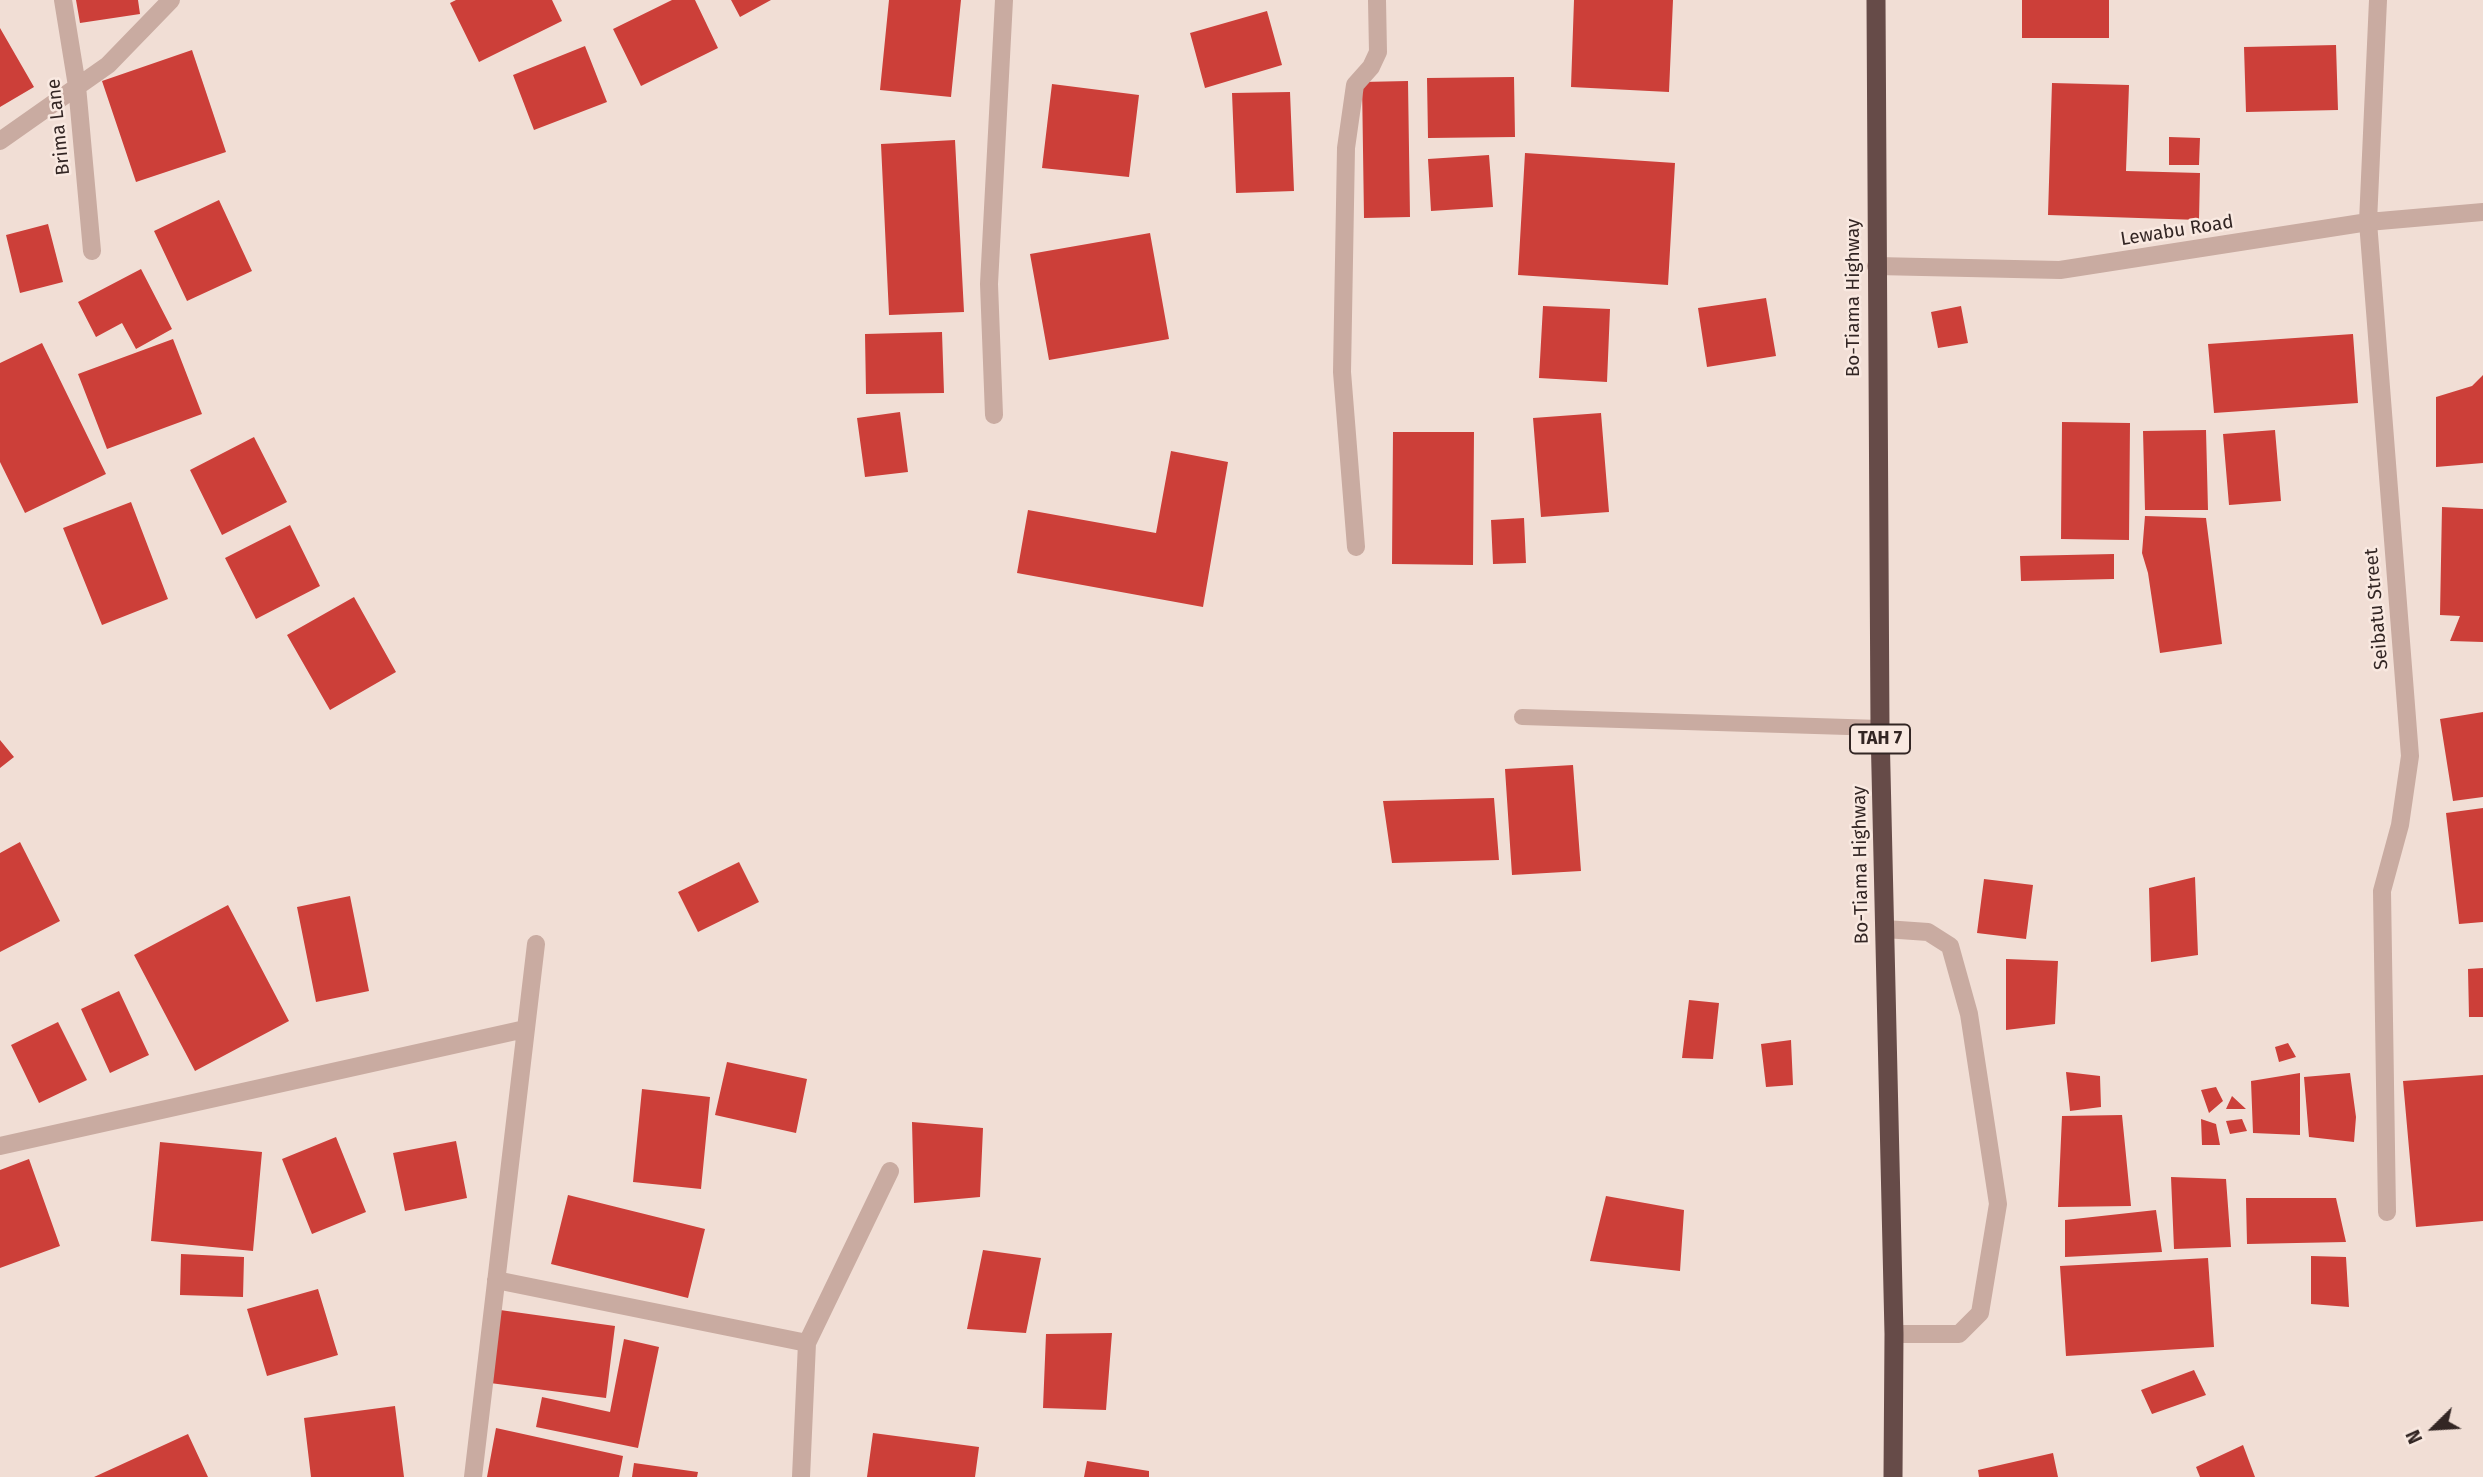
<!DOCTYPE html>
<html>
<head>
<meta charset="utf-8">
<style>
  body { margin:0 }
  #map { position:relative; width:2483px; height:1477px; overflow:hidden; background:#f1ded5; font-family:"Fira Sans",sans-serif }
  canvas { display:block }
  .north { position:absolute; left:2399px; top:1393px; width:70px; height:70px; -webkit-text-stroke:5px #f9e9e1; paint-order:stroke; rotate:246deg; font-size:19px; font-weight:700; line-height:28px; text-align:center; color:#332624 }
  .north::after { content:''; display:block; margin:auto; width:24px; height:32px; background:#332624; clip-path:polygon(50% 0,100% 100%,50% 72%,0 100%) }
</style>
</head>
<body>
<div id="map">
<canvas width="2483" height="1477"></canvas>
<div class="north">N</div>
</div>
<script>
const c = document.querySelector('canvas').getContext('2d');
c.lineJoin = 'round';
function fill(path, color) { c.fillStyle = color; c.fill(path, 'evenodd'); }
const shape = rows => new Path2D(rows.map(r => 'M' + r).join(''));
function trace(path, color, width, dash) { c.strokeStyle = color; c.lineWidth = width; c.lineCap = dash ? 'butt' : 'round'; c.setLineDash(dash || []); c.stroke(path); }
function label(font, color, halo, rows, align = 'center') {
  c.font = font + ' "Fira Sans",sans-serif'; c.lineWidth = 5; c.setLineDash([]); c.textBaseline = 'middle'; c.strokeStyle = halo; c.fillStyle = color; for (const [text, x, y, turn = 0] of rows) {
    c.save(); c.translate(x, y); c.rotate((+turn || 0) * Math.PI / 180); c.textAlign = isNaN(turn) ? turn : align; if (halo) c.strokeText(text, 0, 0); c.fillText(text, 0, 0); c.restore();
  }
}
fill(shape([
  [76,0,138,0,140,14,80,23],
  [456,0,552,0,562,21,479,62,450,3],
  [672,0,695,0,718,48,641,86,613,29],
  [731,0,771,0,740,17],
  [889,0,961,0,951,97,880,90],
  [1574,0,1673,0,1669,92,1571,87],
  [2022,0,2109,0,2109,38,2022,38],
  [1267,11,1282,65,1205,88,1190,33],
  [0,28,34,87,0,107],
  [2336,45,2338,110,2246,112,2244,47],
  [585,46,607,102,534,130,513,75],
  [192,50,226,152,136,182,102,81],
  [1514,77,1515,137,1428,138,1427,78],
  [1408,81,1410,217,1364,218,1362,82],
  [2052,83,2129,85,2126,171,2200,173,2199,220,2048,215],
  [1052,84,1139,95,1129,177,1042,168],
  [1290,92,1294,191,1236,193,1232,93],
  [2169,137,2200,138,2199,165,2169,165],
  [955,140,964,312,889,315,881,144],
  [1525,153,1675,163,1668,285,1518,275],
  [1489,155,1493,207,1431,211,1428,159],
  [219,200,252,271,187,301,154,231],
  [48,224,63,282,20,293,6,235],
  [1150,233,1169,339,1049,360,1030,254],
  [141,269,172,329,136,349,122,323,96,337,78,302],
  [1766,298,1776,356,1707,367,1698,308],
  [1543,306,1610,309,1607,382,1539,378],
  [1961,306,1968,343,1938,348,1931,312],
  [942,332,944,393,866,394,865,334],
  [2353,334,2358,403,2214,413,2208,344],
  [173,339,202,414,107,449,78,374],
  [42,343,106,474,25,513,0,462,0,363],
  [2483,375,2483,463,2436,467,2436,397,2472,386],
  [900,412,908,472,865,477,857,418],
  [1601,413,1609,512,1541,517,1533,418],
  [2062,422,2130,423,2129,540,2061,539],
  [2206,430,2208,510,2145,510,2143,431],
  [2275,430,2281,501,2229,505,2223,434],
  [1393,432,1474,432,1473,565,1392,564],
  [254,437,287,502,222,535,190,470],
  [1171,451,1228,462,1203,607,1017,573,1028,510,1156,533],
  [131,502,168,599,102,625,63,528],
  [2442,507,2483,509,2483,642,2450,641,2460,616,2440,615],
  [2145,516,2206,518,2222,644,2160,653,2148,573,2142,553],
  [1524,518,1526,563,1493,564,1491,520],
  [290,525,320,586,256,619,225,558],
  [2114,554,2114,579,2021,581,2020,556],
  [354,597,396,672,330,710,287,635],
  [2483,712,2483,797,2453,801,2440,719],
  [0,740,14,757,0,768],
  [1573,765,1581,871,1512,875,1505,769],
  [1494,798,1499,860,1392,863,1383,801],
  [2483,808,2483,922,2459,924,2446,813],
  [20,842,60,921,0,952,0,853],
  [739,862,759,902,698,932,678,892],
  [2195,877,2198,955,2151,962,2149,888],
  [1984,879,2033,885,2026,939,1977,933],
  [350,896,369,991,316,1002,297,907],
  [228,905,289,1021,195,1071,134,955],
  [2006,959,2058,961,2055,1024,2006,1030],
  [2483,968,2483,1017,2469,1017,2468,969],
  [119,991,149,1055,110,1073,81,1009],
  [1689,1000,1719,1003,1713,1059,1682,1058],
  [58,1022,87,1080,39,1103,11,1045],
  [1791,1040,1793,1085,1766,1087,1761,1044],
  [2288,1043,2296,1057,2279,1062,2275,1047],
  [727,1062,807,1079,796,1133,715,1115],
  [2066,1072,2100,1076,2101,1107,2070,1111],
  [2300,1073,2300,1135,2253,1133,2251,1081],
  [2350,1073,2356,1117,2354,1142,2309,1137,2304,1077],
  [2483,1075,2483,1221,2416,1227,2403,1081],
  [2216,1087,2223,1101,2209,1113,2201,1090],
  [642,1089,710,1097,701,1189,633,1182],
  [2232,1096,2246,1109,2226,1109],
  [2122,1115,2131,1206,2058,1207,2062,1116],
  [2201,1119,2216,1124,2220,1145,2202,1145],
  [2242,1119,2247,1131,2230,1134,2226,1121],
  [912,1122,983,1128,980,1197,914,1203],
  [336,1137,366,1212,312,1234,282,1159],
  [456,1141,467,1198,405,1211,393,1153],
  [160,1142,262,1152,253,1251,151,1241],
  [29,1159,60,1246,0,1268,0,1170],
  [2171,1177,2226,1179,2231,1247,2174,1249],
  [568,1195,705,1229,688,1298,551,1264],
  [1606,1196,1684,1210,1680,1271,1590,1261],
  [2246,1198,2336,1198,2346,1242,2247,1244],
  [2156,1210,2162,1252,2065,1257,2065,1220],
  [983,1250,1041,1258,1026,1333,967,1329],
  [181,1254,244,1257,243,1297,180,1295],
  [2311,1256,2346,1257,2349,1307,2311,1304],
  [2208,1258,2214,1347,2066,1356,2060,1266],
  [318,1289,338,1355,267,1376,247,1309],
  [500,1310,615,1326,606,1398,490,1383],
  [1112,1333,1106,1410,1043,1408,1046,1334],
  [624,1339,659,1347,638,1448,536,1427,542,1397,610,1412],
  [2194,1370,2206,1395,2152,1414,2141,1390],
  [395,1406,404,1477,311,1477,304,1418],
  [496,1428,623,1456,619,1477,487,1477],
  [873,1433,979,1447,975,1477,867,1477],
  [188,1434,208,1477,94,1477],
  [2243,1445,2255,1477,2200,1477,2196,1467],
  [2053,1453,2058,1477,1979,1477,1978,1470],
  [1087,1461,1149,1471,1149,1477,1084,1477],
  [634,1463,698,1472,697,1477,632,1477]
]), '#cc3f39');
trace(shape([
  [1522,717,1880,728]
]), '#c9aba1', 16);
trace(shape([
  [63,0,77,86,92,251],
  [2378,0,2368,222,2410,756,2400,825,2382,891,2387,1212],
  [0,141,108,65,171,0],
  [1876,266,2060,270,2368,222,2483,212],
  [994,415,989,284,1004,0],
  [1356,547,1342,372,1346,148,1355,85,1371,67,1378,52,1377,0],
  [1885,929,1928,932,1950,946,1969,1014,1998,1204,1980,1313,1959,1334,1894,1334],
  [0,1146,525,1029],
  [496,1280,807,1343,801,1477],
  [807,1343,890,1171],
  [473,1477,536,944]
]), '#c9aba1', 18);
trace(shape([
  [1876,0,1880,728,1894,1334,1893,1477]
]), '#664b48', 19);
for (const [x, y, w] of [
  [1880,739,60]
]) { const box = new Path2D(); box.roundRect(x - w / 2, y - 14.5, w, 29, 5); c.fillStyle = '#f9e9e1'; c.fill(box); trace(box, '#332624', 2); }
label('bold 18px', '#332624', null, [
  ["TAH 7",1880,739]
]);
label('19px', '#332624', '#f9e9e1', [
  ["Brima Lane",59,127,-96],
  ["Lewabu Road",2177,231,-9],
  ["Bo-Tiama Highway",1854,298,-90],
  ["Seibatu Street",2377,609,-95],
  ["Bo-Tiama Highway",1861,865,-91]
]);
</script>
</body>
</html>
